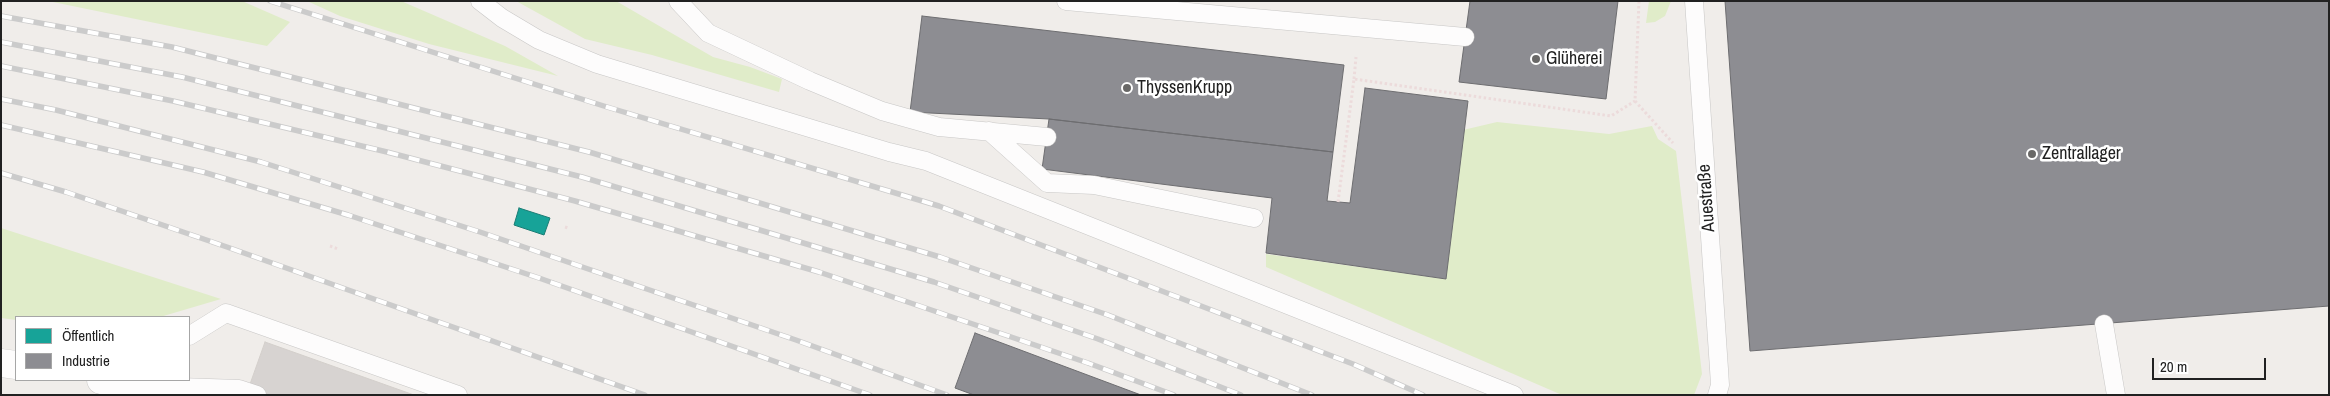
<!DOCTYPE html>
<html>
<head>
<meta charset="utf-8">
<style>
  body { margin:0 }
  #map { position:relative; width:2330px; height:396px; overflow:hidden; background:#f0edea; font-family:"Archivo Narrow",sans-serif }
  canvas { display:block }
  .frame { position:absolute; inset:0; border:2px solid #212121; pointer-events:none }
  .legend { position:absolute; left:15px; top:316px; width:175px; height:65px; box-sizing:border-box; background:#fff; border:1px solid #a6a6a6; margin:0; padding:6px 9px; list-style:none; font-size:15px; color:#212121 }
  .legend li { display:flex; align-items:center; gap:10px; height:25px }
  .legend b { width:25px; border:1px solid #a6a6a6 }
  .scale { position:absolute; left:2152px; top:358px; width:114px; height:22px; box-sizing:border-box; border:2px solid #212121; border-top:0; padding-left:6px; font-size:15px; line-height:18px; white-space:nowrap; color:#212121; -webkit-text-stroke:4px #fff; paint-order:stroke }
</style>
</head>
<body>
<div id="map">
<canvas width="2330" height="396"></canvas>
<div class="frame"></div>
<ul class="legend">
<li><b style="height:14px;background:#17a398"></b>Öffentlich</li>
<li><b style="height:14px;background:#8d8d92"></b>Industrie</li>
</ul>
<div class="scale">20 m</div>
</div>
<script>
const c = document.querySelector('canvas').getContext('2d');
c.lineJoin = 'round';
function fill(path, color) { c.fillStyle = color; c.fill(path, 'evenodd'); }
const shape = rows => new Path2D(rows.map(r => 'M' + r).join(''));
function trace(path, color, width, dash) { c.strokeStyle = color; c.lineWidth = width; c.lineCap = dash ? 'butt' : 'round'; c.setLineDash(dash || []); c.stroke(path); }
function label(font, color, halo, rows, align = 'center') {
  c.font = font + ' "Archivo Narrow",sans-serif'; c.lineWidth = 5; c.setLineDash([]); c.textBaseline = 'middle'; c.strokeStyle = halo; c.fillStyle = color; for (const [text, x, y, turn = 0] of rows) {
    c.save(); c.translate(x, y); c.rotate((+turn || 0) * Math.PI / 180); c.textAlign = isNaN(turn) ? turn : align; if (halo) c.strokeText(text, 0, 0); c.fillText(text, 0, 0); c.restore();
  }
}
fill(shape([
  [48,1,242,1,290,22,267,46],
  [307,1,401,1,505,46,558,76,429,44,340,16],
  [516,1,616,1,713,57,750,67,782,79,779,92,652,55,585,39],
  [1649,1,1671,1,1665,16,1655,22,1646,23],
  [1497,122,1609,134,1652,126,1658,139,1676,151,1702,374,1694,395,1562,395,1266,267,1266,254,1445,279,1463,130],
  [1,228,221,299,160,317,16,317,16,320,1,318]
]), '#e0ecc9');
const public = shape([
  [519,208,550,218,544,235,514,225,519,208]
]);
fill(public, '#17a398');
trace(public, '#1a7c74', 1);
const industry = shape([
  [1470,1,1618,1,1606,99,1459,82,1470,1],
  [1725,1,2329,1,2329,306,1750,351,1725,1],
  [922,16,1344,65,1333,152,1049,119,910,112,922,16],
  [1365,88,1468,101,1446,279,1266,253,1272,198,1042,169,1049,119,1333,152,1327,201,1350,203,1365,88],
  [975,333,1141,395,974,395,955,388,975,333]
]);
fill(industry, '#8d8d92');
trace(industry, '#6d6d70', 1);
const building = shape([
  [265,342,414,395,267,395,249,387,265,342]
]);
fill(building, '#d7d3d1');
trace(building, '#d3cfcb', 1);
const service = shape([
  [480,1,502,18,539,40,597,64,889,152,926,161,1514,395],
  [678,1,708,33,810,81,882,111,939,127,1047,137],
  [1066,1,1465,37],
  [1694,1,1719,369,1720,385,1717,395],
  [989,131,1047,183,1094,185,1254,218],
  [2104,324,2116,395],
  [189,336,226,313,458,395],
  [149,386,239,389,257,395]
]);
const tertiary = shape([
  [1,363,16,365],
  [101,380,162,395]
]);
trace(service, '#c8c7c6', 19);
trace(tertiary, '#c8c7c6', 29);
trace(shape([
  [1639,1,1635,101,1673,143],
  [1354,79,1356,57],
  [1338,202,1354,79,1611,116,1635,101],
  [565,227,568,228],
  [330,246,338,249]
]), '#ecdbdb', 3, [2.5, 2.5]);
trace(service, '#fdfcfc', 18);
trace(tertiary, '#fdfcfc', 28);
const rail = shape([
  [270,1,607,107,939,206,1353,364,1423,395],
  [1,16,172,47,589,152,940,257,1108,315,1312,395],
  [1,42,182,77,582,177,934,282,1098,339,1241,395],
  [1,66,173,101,387,152,575,201,819,272,1088,363,1174,395],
  [1,99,56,110,261,162,480,232,796,340,947,395],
  [1,125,203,172,348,215,539,278,870,395],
  [1,173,66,192,227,247,645,395]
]);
trace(rail, '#cbcbcb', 5.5);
trace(rail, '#fff', 4, [11]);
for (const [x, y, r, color] of [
  [1536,59,5,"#696867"],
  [1127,88,5,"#696867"],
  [2032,154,5,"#696867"]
]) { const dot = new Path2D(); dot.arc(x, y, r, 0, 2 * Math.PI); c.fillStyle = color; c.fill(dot); trace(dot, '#fff', 2); }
label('18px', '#212121', '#fff', [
  ["Glüherei",1546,59],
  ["ThyssenKrupp",1137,88],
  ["Zentrallager",2042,154]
], 'left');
label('18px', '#212121', '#fff', [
  ["Auestraße",1707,198,-94]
]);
</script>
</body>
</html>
